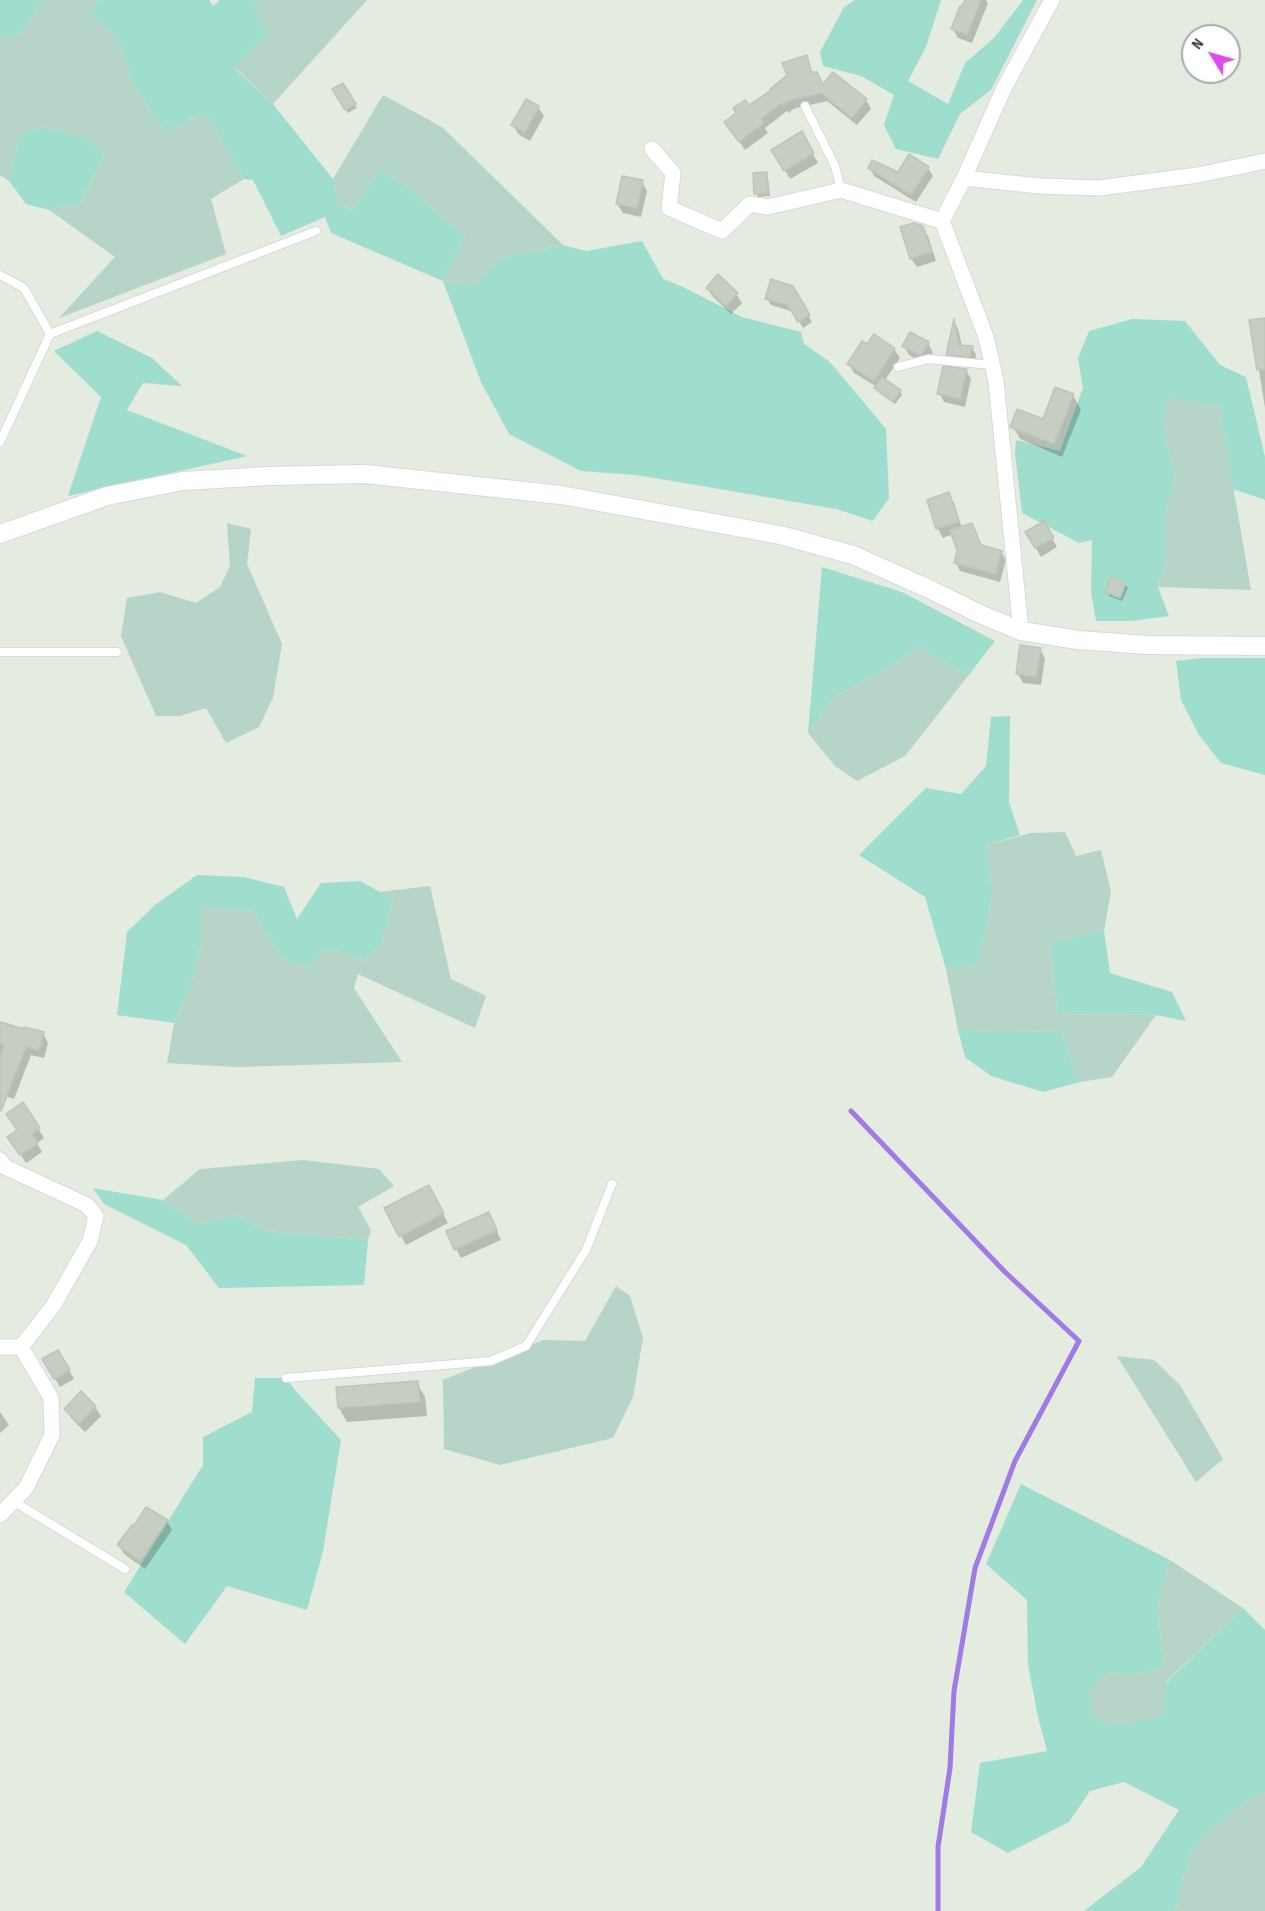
<!DOCTYPE html>
<html>
<head>
<meta charset="utf-8">
<style>
  body { margin:0 }
  #map { position:relative; width:1265px; height:1911px; overflow:hidden; background:#e3ecde; font-family:"Sofia Sans Condensed",sans-serif }
  canvas { display:block }
  .north { position:absolute; left:1181px; top:24px; width:60px; height:60px; box-sizing:border-box; background:#fff; border:2px solid #aaa; border-radius:50%; rotate:307deg; font-size:16px; font-weight:700; line-height:24px; text-align:center; color:#2b2b2b }
  .north::after { content:''; display:block; margin:auto; width:21px; height:27px; background:#dc4bec; clip-path:polygon(50% 0,100% 100%,50% 72%,0 100%) }
</style>
</head>
<body>
<div id="map">
<canvas width="1265" height="1911"></canvas>
<div class="north">N</div>
</div>
<script>
const c = document.querySelector('canvas').getContext('2d');
c.lineJoin = 'round';
function fill(path, color) { c.fillStyle = color; c.fill(path, 'evenodd'); }
const shape = rows => new Path2D(rows.map(r => 'M' + r).join(''));
function trace(path, color, width, dash) { c.strokeStyle = color; c.lineWidth = width; c.lineCap = dash ? 'butt' : 'round'; c.setLineDash(dash || []); c.stroke(path); }
fill(shape([
  [0,0,43,0,23,32,0,39],
  [100,0,209,0,213,6,220,0,252,0,268,34,234,68,273,104,333,179,339,206,353,209,378,169,407,186,465,236,443,281,473,286,500,258,563,245,586,251,642,241,663,279,683,287,742,317,801,332,804,344,830,362,886,429,889,498,873,521,836,509,702,486,636,475,581,471,509,434,481,382,443,281,331,233,325,217,281,236,253,180,244,179,204,112,166,133,133,85,117,37,89,15],
  [855,0,941,0,926,47,908,81,948,104,965,63,994,38,1023,0,1037,0,991,90,960,114,938,159,896,149,884,125,894,95,861,76,823,66,820,52,844,7],
  [43,127,89,138,104,156,81,203,49,210,26,204,9,181,20,134],
  [1132,319,1185,321,1220,365,1246,377,1265,457,1265,500,1233,489,1219,405,1163,428,1176,478,1165,513,1165,565,1158,587,1169,616,1131,621,1096,621,1091,592,1092,540,1079,543,1022,513,1015,454,1016,440,1060,451,1083,388,1078,358,1089,331],
  [97,331,152,358,182,386,143,383,127,410,247,456,68,496,101,397,54,351],
  [822,567,902,592,995,641,968,676,920,647,886,670,835,696,808,733],
  [1200,658,1265,658,1265,775,1221,763,1199,735,1181,700,1176,661],
  [1010,716,1009,802,1020,835,987,845,993,893,979,965,946,969,925,897,859,855,926,788,961,794,986,766,991,717],
  [197,875,244,877,284,887,297,919,321,883,360,881,393,899,382,942,365,961,328,948,307,967,282,959,253,912,201,906,201,946,189,990,174,1023,117,1015,127,932,155,905],
  [1104,931,1110,973,1172,992,1186,1021,1156,1015,1058,1014,1049,941],
  [958,1030,1061,1032,1080,1082,1043,1092,991,1076,965,1057],
  [93,1188,163,1200,199,1224,236,1215,266,1231,368,1240,364,1285,219,1288,186,1245,104,1204],
  [255,1378,286,1378,294,1389,341,1440,323,1551,307,1610,227,1586,185,1644,124,1592,203,1465,203,1437,252,1412],
  [1021,1484,1170,1560,1158,1601,1163,1668,1133,1675,1107,1672,1165,1684,1243,1608,1265,1630,1265,1792,1248,1800,1191,1851,1175,1911,1084,1911,1141,1867,1179,1810,1124,1782,1090,1791,1069,1822,1008,1853,971,1832,980,1763,1047,1751,1038,1717,1028,1665,1027,1600,986,1564]
]), '#9fdece');
fill(shape([
  [43,0,100,0,90,15,117,37,133,85,166,133,204,112,244,179,211,199,226,254,59,318,115,257,49,210,82,202,104,156,89,139,43,127,20,134,9,181,0,175,0,39,23,32],
  [252,0,367,0,273,104,234,67,268,34],
  [383,95,442,127,563,245,500,258,473,286,443,281,465,236,407,186,378,169,353,209,339,206,333,179],
  [1167,398,1219,405,1251,590,1158,587,1165,565,1165,513,1176,478,1163,428],
  [227,523,251,529,247,564,282,644,273,698,259,727,226,743,206,708,180,716,156,716,121,636,127,598,160,592,196,603,220,587,230,566],
  [920,647,968,676,905,756,857,781,835,766,808,733,835,696,886,670],
  [1065,832,1076,856,1101,850,1111,892,1104,931,1049,942,1058,1014,1156,1015,1112,1077,1080,1082,1061,1032,958,1030,946,969,979,964,993,893,987,845,1031,833],
  [430,886,451,979,486,996,475,1028,358,974,354,988,402,1062,235,1067,167,1063,174,1023,189,990,201,946,201,905,253,912,282,959,307,967,328,948,365,961,382,942,393,900,380,892],
  [303,1160,379,1169,394,1186,358,1207,371,1230,368,1240,266,1231,236,1215,199,1224,163,1200,200,1169],
  [616,1286,630,1296,643,1338,633,1397,613,1438,500,1465,444,1449,443,1380,543,1340,585,1341],
  [1117,1356,1154,1360,1180,1385,1223,1459,1196,1482],
  [1170,1560,1243,1608,1165,1683,1164,1716,1121,1724,1093,1720,1089,1692,1107,1672,1133,1675,1163,1668,1158,1601],
  [1265,1792,1265,1911,1175,1911,1191,1851,1214,1827,1248,1800]
]), '#b7d4c8');
fill(shape([
  [967,0,986,0,988,3,972,43,958,38,953,29],
  [806,57,813,73,823,86,866,100,871,109,857,125,827,101,793,109,789,113,787,111,765,128,768,133,745,150,726,122,772,90],
  [343,85,357,108,348,113,334,90],
  [526,101,538,107,544,116,530,141,518,134,513,125],
  [801,134,818,163,790,179,773,150],
  [870,168,898,174,928,168,933,176,916,202,874,176],
  [766,173,768,177,770,196,758,197,756,193],
  [642,182,647,191,641,217,623,213,617,204],
  [922,227,928,236,936,261,917,267,911,258],
  [792,287,812,322,803,328,794,312,771,305,767,298],
  [707,288,736,294,742,303,731,314,713,297],
  [1265,320,1265,408,1251,321],
  [955,323,958,329,962,346,972,347,976,355,974,365,952,363,948,354],
  [928,343,933,353,925,364,909,355,904,346],
  [868,346,894,349,900,358,885,380,900,391,902,395,895,404,878,392,877,387,854,373,849,364],
  [966,370,971,379,965,407,944,402,939,393],
  [1073,395,1081,410,1062,457,1020,439,1012,425,1044,421],
  [948,494,954,503,962,528,972,524,982,547,1001,552,1006,560,1000,582,960,571,956,563,959,551,953,534,943,538,938,529,929,501],
  [1043,523,1057,547,1041,557,1027,532],
  [1125,584,1128,588,1122,601,1109,596,1107,592],
  [1040,649,1045,658,1041,685,1023,683,1018,674],
  [0,1024,43,1033,48,1043,44,1058,31,1055,14,1099,0,1094],
  [23,1104,44,1138,37,1143,42,1152,26,1163,15,1146],
  [429,1187,448,1223,406,1245,401,1236],
  [493,1223,501,1240,461,1258,456,1249],
  [58,1352,74,1379,60,1387,44,1360],
  [417,1383,425,1397,427,1416,347,1422,339,1408],
  [81,1394,95,1407,101,1416,85,1432,71,1418,66,1409],
  [0,1412,9,1425,0,1433],
  [167,1521,172,1530,145,1569,124,1554,119,1545]
]), '#0003');
trace(shape([
  [851,1111,1005,1272,1079,1341,1015,1461,975,1568,954,1691,950,1768,938,1847,938,1911]
]), '#a07ae5', 5);
const building = shape([
  [965,0,981,0,967,35,951,29,960,6,962,6,965,0],
  [807,55,811,72,817,72,823,84,833,72,867,99,852,118,821,93,788,101,783,105,781,103,761,119,764,123,739,142,724,122,736,113,733,108,745,100,749,105,771,90,770,89,787,75,782,63,807,55],
  [343,83,356,104,345,110,332,89,343,83],
  [526,99,539,106,525,133,511,125,526,99],
  [802,131,814,153,784,171,771,150,802,131],
  [909,154,929,167,911,195,868,168,872,160,898,172,909,154],
  [767,172,768,193,754,194,753,173,767,172],
  [622,176,643,180,637,208,616,204,622,176],
  [914,223,923,226,932,252,910,259,900,227,914,223],
  [718,274,738,293,726,306,706,288,718,274],
  [771,279,793,286,810,315,798,322,788,305,765,299,771,279],
  [1265,318,1265,369,1257,370,1249,320,1265,318],
  [954,319,959,345,973,346,970,357,946,355,954,319],
  [910,332,929,342,922,354,919,355,902,346,910,332],
  [874,334,895,348,874,381,847,364,862,341,867,344,874,334],
  [943,366,967,369,960,399,937,394,943,366],
  [882,377,901,390,893,401,874,388,882,377],
  [1055,387,1074,394,1054,444,1010,427,1017,409,1043,419,1055,387],
  [949,492,959,522,936,529,927,500,949,492],
  [1044,521,1054,538,1035,548,1025,532,1044,521],
  [972,523,981,545,1002,551,996,574,954,563,957,551,950,530,972,523],
  [1111,577,1126,583,1120,598,1105,592,1111,577],
  [1020,645,1041,648,1036,677,1016,674,1020,645],
  [0,1022,24,1029,24,1027,44,1032,39,1050,26,1047,1,1111,0,1056,4,1045,0,1044,0,1022],
  [23,1102,40,1128,32,1134,38,1143,20,1155,7,1137,17,1130,6,1114,23,1102],
  [429,1185,444,1213,399,1237,384,1208,429,1185],
  [489,1212,497,1230,454,1250,446,1231,489,1212],
  [58,1350,70,1370,54,1379,42,1359,58,1350],
  [418,1381,420,1402,338,1408,336,1387,418,1381],
  [81,1391,96,1406,79,1424,64,1409,81,1391],
  [146,1507,168,1520,140,1561,117,1545,132,1525,133,1527,146,1507]
]);
fill(building, '#c6cec3');
trace(building, '#bcc7b8', 1.5);
const service = shape([
  [805,106,835,166,841,190],
  [0,275,24,288,50,334],
  [898,367,928,359,992,365],
  [0,442,50,334,316,231],
  [0,652,117,652],
  [286,1378,491,1361,526,1346,586,1250,612,1184],
  [13,1501,125,1569]
]);
const minor = shape([
  [652,149,673,173,669,208,722,231,750,204,768,207,841,190,942,221],
  [964,178,1040,186,1099,188,1198,175,1265,161],
  [1021,631,996,381,986,337,942,221,964,178,1004,88,1052,0],
  [0,1160,5,1167,87,1205,96,1216,90,1241,53,1306,21,1347,51,1398,52,1435,26,1488,0,1515],
  [0,1347,21,1347]
]);
const tertiary = shape([
  [0,534,107,496,183,481,269,476,365,474,561,495,780,535,853,555,927,588,980,614,1021,631,1078,640,1147,645,1265,646]
]);
trace(service, '#e1d4e2', 10);
trace(minor, '#e1d4e2', 17);
trace(tertiary, '#e1d4e2', 20);
trace(service, '#fff', 8);
trace(minor, '#fff', 15);
trace(tertiary, '#fff', 18);
</script>
</body>
</html>
